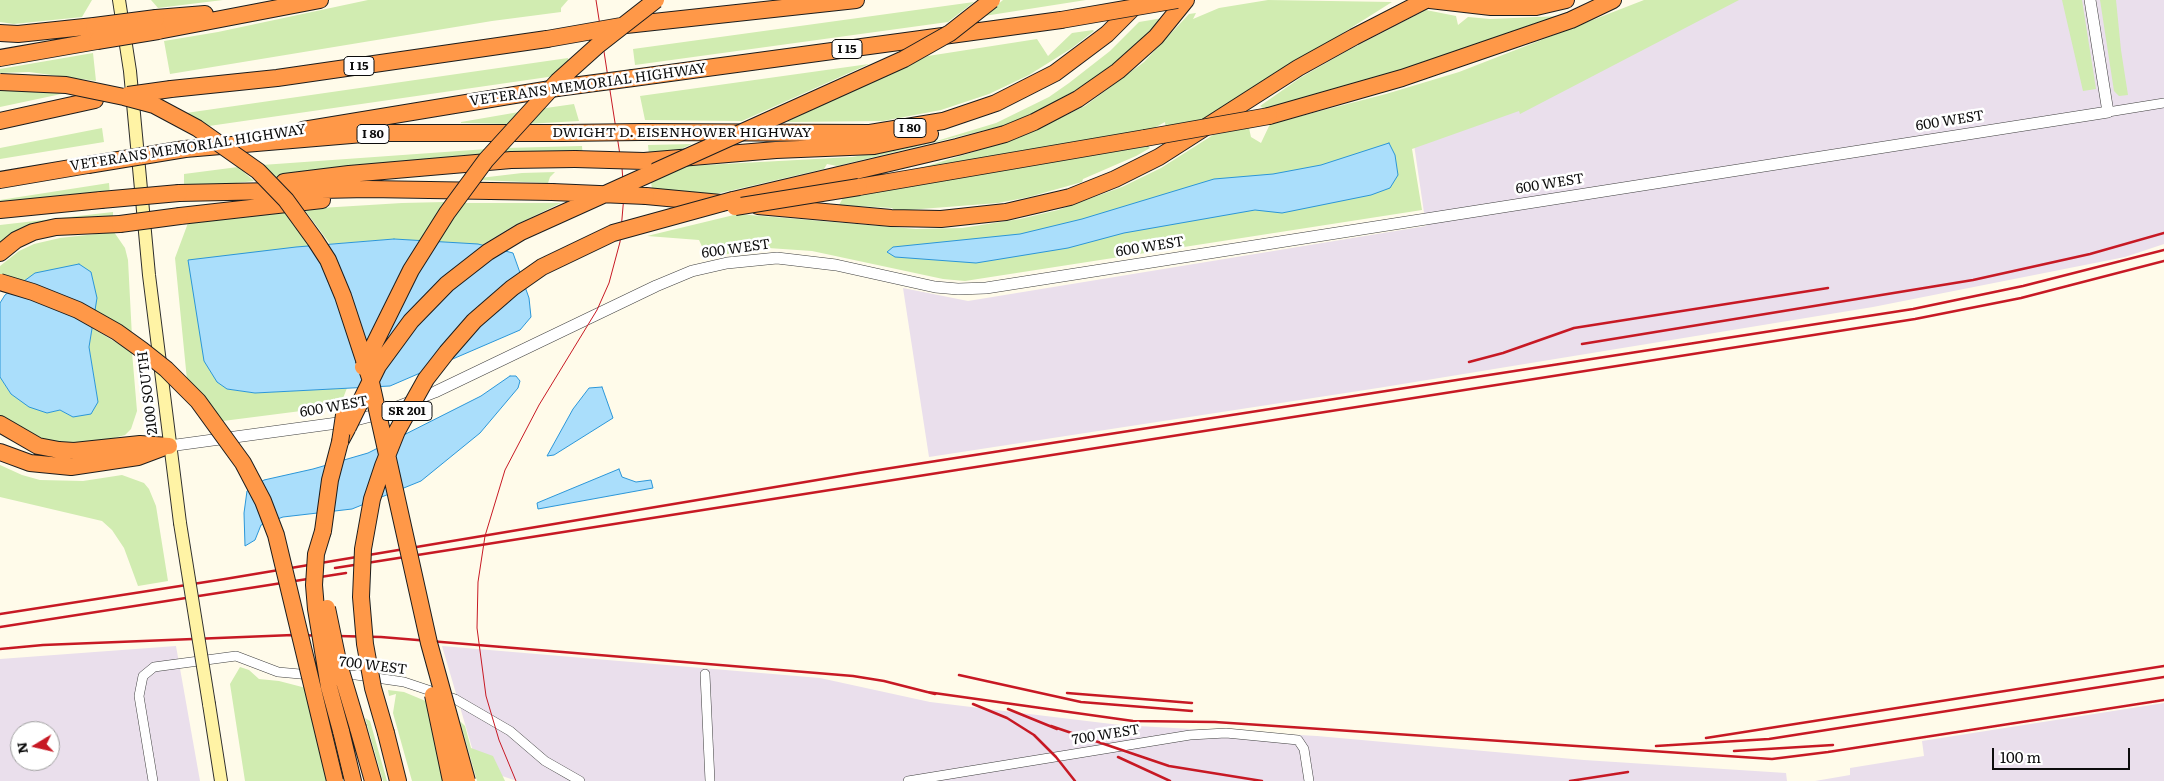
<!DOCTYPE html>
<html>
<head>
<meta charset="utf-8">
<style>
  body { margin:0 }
  #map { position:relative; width:2164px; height:781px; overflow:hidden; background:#fffbea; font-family:Literata,serif }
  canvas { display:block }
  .north { position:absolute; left:10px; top:721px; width:50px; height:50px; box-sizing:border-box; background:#fff; border:1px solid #9e9e9e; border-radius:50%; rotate:261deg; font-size:14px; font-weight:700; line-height:20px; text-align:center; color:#0c0c0c }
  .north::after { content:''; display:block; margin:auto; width:18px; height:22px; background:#c71924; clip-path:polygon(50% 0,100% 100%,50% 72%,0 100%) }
  .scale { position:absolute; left:1992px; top:748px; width:138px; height:22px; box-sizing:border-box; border:2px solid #0c0c0c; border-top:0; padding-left:6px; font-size:15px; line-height:18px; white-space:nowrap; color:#0c0c0c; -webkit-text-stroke:4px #fff; paint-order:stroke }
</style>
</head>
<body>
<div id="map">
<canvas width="2164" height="781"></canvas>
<div class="north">N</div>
<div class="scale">100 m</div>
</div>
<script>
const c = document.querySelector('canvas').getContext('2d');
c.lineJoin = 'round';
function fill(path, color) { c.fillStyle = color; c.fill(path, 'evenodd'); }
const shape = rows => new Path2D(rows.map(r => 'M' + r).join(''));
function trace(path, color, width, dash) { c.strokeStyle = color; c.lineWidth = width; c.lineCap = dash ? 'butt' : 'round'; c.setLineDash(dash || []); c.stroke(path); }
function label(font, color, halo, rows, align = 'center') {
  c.font = font + ' Literata,serif'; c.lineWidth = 5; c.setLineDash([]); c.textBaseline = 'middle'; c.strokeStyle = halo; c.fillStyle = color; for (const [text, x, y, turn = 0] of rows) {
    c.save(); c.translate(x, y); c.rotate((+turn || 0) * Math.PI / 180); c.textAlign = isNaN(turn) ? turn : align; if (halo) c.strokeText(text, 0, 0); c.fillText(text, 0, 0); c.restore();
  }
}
fill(shape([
  [1690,0,2164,0,2164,244,2125,257,1873,307,1378,388,929,457,903,288,968,301,1426,226,1412,131],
  [176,646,200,781,0,781,0,659],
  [20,731,50,731,50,761,20,761],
  [442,646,820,678,930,702,1120,725,1317,736,1584,760,1786,773,1787,781,517,781,478,768],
  [2164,703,2164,781,1815,781,1850,775,1850,768,1924,756,1922,741]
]), '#eadfec');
fill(shape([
  [0,0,92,0,82,17,14,24,0,22],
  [151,0,223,0,158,8],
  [368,0,568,0,561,8,561,12,492,21,170,74,164,41,218,32],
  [1003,0,1086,0,984,16],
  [1268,0,1392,2,1197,125,1166,130,1165,122,1145,133,914,170,1016,139,1085,106,1144,62,1189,14,1196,13,1193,19,1219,8],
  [1644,0,1739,0,1520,114,1519,111,1412,149,1422,210,965,281,943,279,812,251,768,248,707,257,699,240,647,236,738,214,916,229,962,228,1020,219,1058,210,1122,187,1161,168,1213,135,1249,128,1251,137,1261,143,1270,124,1386,94,1459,72],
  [2062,0,2082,0,2096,89,2083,91],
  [2100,0,2116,0,2121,50,2128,95,2119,96,2114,91],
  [974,2,948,22,635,65,633,49],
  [1426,10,1456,16,1458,25,1468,17,1490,19,1562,16,1498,44,1268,111,1260,106,1300,78,1347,51],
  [1163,18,1125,55,1088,83,1046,107,1006,125,837,166,827,164,824,169,716,194,652,189,651,182,687,166,852,157,930,143,996,123,1049,97,1069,83,1110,51,1139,22],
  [1093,30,1094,31,1072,48,1029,75,989,94,941,110,883,121,786,122,928,56,1037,39,1048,56,1072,33],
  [93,53,96,81,29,72,0,73,0,69],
  [568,58,568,62,555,76,209,126,186,113],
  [869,64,742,121,645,120,640,96],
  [0,90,31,90,66,93,0,107],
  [574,104,579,121,526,124,539,109],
  [519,112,508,124,461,123,461,122],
  [102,128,104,142,0,159,0,148],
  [692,144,668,155,649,155,648,145],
  [582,146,583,158,493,162,504,148],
  [1148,146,1150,148,1136,156,1083,179,1082,182,1029,197,998,203,895,211,892,208,839,205,844,196],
  [487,149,476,163,277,178,262,165],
  [238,167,254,181,184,189,184,174],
  [555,172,550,177,548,183,479,180,480,178,522,173],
  [109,183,110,195,0,206,0,200],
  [445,202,421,241,394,239,330,244,304,209,402,203],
  [462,203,561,203,513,226,482,245,435,242],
  [284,211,310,246,227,389,255,393,347,388,340,406,223,421,187,380,175,258,188,223],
  [113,212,113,218,0,247,0,225],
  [114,232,125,248,128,260,132,337,19,285,0,280,0,266,19,251,34,244,60,238],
  [92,328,132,352,137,411,131,429,125,435,107,440,77,444,44,441,0,416,0,377,11,394,47,413,60,410,73,417,98,402,89,347],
  [0,465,22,475,40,480,83,481,122,475,144,483,149,489,156,506,168,581,138,586,124,548,112,530,102,521,0,497],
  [240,667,249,670,259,679,279,681,306,688,330,781,245,781,230,684],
  [388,690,404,692,428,702,445,781,412,781,393,713,396,694,389,696],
  [365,718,370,721,387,781,383,781],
  [460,721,465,726,471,748,493,756,505,781,477,781]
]), '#d1ecb1');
const water = shape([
  [1389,143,1395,155,1398,175,1390,188,1371,195,1282,213,1255,210,1124,233,1068,248,976,263,895,257,887,252,893,247,1020,234,1082,219,1214,179,1273,174,1321,165,1389,143],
  [394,239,478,244,513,253,529,298,531,317,520,330,390,386,255,393,227,389,217,382,204,361,188,260,296,247,394,239],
  [79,264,91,272,97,298,89,347,98,402,91,414,73,417,60,410,47,413,29,407,11,394,0,377,0,303,5,295,35,273,79,264],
  [510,376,516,376,520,381,518,388,480,433,421,481,352,509,283,517,261,525,255,540,245,546,244,513,247,491,264,480,313,469,368,453,481,396,510,376],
  [602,387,613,418,554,455,547,456,573,409,589,388,602,387],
  [619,469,622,477,636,482,651,480,653,488,538,509,537,503,619,469]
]);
fill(water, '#aadefb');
trace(water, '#2b96d8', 1);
const minor = shape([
  [2108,112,2164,103],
  [705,674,710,781],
  [339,675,356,675,404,682,455,699,510,731,545,761,580,781],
  [153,781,139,696,143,676,154,667,236,656,278,672,311,675],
  [908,781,1190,735,1226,733,1298,740,1304,749,1309,781]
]);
const tertiary = shape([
  [169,446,352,421,379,414,435,392,656,286,692,271,727,263,777,258,836,265,935,287,958,289,986,288,2108,112,2090,0]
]);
const secondary = shape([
  [119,0,130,71,149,275,180,523],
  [209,704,221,781]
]);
const motorway = shape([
  [1430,0,1491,7,1536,7,1566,0],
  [156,18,205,14],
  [626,25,856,0],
  [158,31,320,0],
  [0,33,18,34,94,26],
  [0,58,97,41],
  [633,78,1061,20],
  [171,89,277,78,547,39],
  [1269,116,1402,78,1571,20,1613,0],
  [0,121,95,100],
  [303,130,557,88],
  [641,132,870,133,943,121,996,103,1055,73,1107,34,1139,2],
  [185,149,375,133,562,133],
  [644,161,776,150,874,146,930,134],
  [0,180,88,165],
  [284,182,349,174,511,160,575,159],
  [859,187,1145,138],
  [179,193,368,189,552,192],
  [646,196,721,203],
  [733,200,957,147,1005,134,1034,122,1078,99,1118,71,1156,37,1186,0],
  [758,206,891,218,941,219,1006,212,1070,197,1115,179,1159,157,1298,68,1354,37,1426,0],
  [0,210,101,200],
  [180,216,322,200],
  [0,253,16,240,33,232,56,227,120,224],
  [0,424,38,446,59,450,74,451,140,444,169,446],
  [0,452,30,463,71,467,138,457,162,448],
  [323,531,330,480,340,442,347,429],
  [358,728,373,781],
  [341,731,353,781],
  [386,733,398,781]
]);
trace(minor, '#3f3f3f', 10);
trace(tertiary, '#3f3f3f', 12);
trace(secondary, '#2e2e2e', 14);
trace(motorway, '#1d1d1d', 18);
trace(minor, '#fff', 9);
trace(tertiary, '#fff', 11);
trace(secondary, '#fff3a5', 12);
trace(motorway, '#ff9848', 16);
trace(shape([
  [516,781,499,740,486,696,477,628,478,582,485,536,505,470,539,405,597,310,609,283,620,242,624,195,622,168,596,0]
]), '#c71924', 1);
trace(shape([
  [1582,344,1973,280,2090,254,2164,233],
  [1469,362,1503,353,1574,328,1828,288],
  [335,568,1915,319,2021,298,2164,261],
  [0,614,225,579,859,473,1913,309,2023,286,2164,250],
  [0,627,346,573],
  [0,649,43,645,293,635,381,637,853,676,884,681,935,694],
  [959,675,1081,702,1192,711],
  [927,692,1133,721,1215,722,1772,759,1828,752,2164,700],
  [1067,693,1192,703],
  [973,704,1007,718,1034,735,1056,757,1075,781],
  [1008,709,1057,729],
  [1051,726,1169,766,1262,781],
  [1706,738,2164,666],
  [1656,746,1769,739,2164,677],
  [1734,751,1833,745],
  [1118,757,1170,781],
  [1570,781,1628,772]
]), '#c71924', 2.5);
const secondaryBridge = shape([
  [180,523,209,704]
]);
const motorwayBridge = shape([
  [1061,20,1177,0],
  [94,26,156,18],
  [547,39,621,26],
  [97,41,158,31],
  [0,82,66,85,124,97,154,105,197,128,258,171,286,200,315,240,328,260,343,296,370,378,429,643,467,781],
  [557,88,633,78],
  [128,95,171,89],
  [562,133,641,132],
  [1145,138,1269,116],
  [575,159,644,161],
  [88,165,185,149],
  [552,192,646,196],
  [101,200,179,193],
  [735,207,859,187],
  [120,224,180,216],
  [0,282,33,292,78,310,117,332,142,350,166,369,198,401,243,463,263,501,276,535,335,781],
  [363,367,411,270,447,213,486,160,558,81,597,46,656,0],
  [348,427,378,366,411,321,447,284,488,252,521,232,904,59,950,33,992,0],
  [340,442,344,415],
  [323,531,316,554,314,585,316,609,329,687,341,731],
  [327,608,338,661,358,728],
  [433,695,451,781],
  [386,733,373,688,365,644,361,597,363,549,372,499,383,466,397,431,426,379,447,352,474,321,512,288,542,267,613,233,733,200]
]);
trace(secondaryBridge, '#2e2e2e', 14, []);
trace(motorwayBridge, '#1d1d1d', 18, []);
trace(secondaryBridge, '#fff3a5', 12);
trace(motorwayBridge, '#ff9848', 16);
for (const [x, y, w] of [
  [847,49,30],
  [359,66,30],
  [910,128,32],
  [373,134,32],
  [407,411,50]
]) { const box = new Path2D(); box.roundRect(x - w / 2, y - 9.5, w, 19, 4); c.fillStyle = '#fff'; c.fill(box); trace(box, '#0c0c0c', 1); }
label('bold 12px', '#0c0c0c', null, [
  ["I 15",847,49],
  ["I 15",359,66],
  ["I 80",910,128],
  ["I 80",373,134],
  ["SR 201",407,411]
]);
label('14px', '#0c0c0c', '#fff', [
  ["VETERANS MEMORIAL HIGHWAY",588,85,-8],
  ["600 WEST",1950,121,-9],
  ["DWIGHT D. EISENHOWER HIGHWAY",682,133],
  ["VETERANS MEMORIAL HIGHWAY",188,148,-9],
  ["600 WEST",1550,184,-9],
  ["600 WEST",1150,247,-9],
  ["600 WEST",736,249,-8],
  ["2100 SOUTH",148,393,-97],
  ["600 WEST",334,407,-10],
  ["700 WEST",373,666,7],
  ["700 WEST",1106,735,-9]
]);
</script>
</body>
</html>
